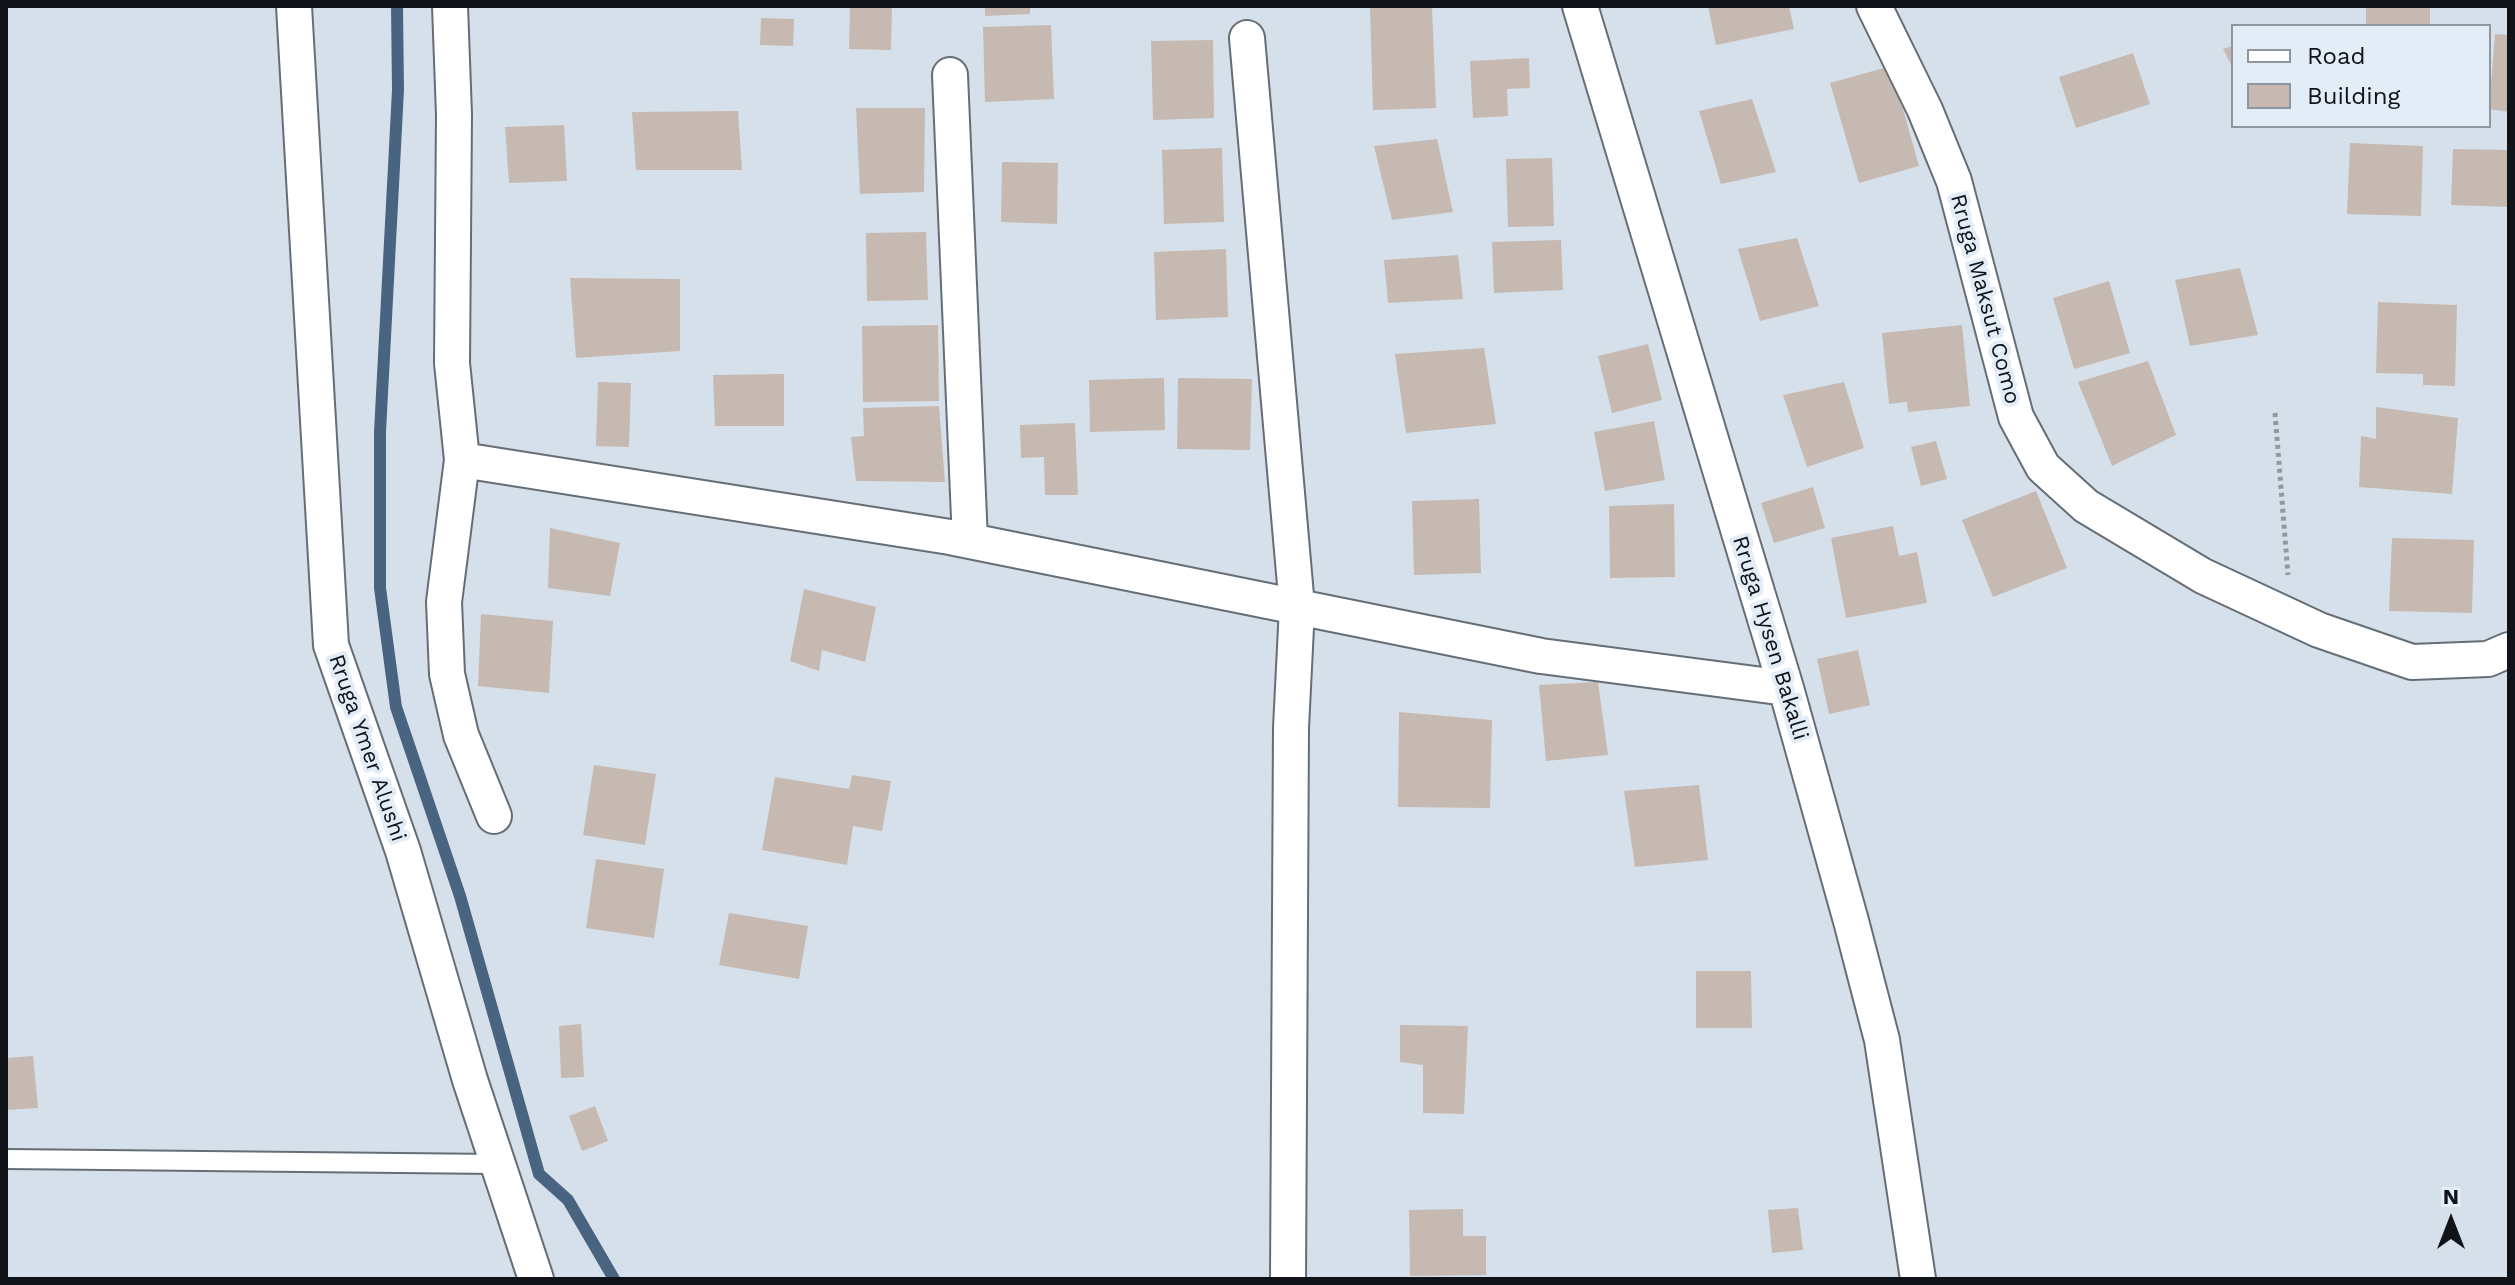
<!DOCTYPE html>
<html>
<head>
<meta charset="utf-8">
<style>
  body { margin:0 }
  #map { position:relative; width:2515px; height:1285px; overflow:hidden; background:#d6e0eb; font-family:"Work Sans",sans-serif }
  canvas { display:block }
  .frame { position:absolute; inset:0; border:8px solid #101317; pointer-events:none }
  .legend { position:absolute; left:2231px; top:24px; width:260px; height:104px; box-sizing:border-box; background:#e3edf8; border:2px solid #8f969e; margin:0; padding:10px 14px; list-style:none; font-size:24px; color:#101317 }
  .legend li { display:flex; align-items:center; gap:16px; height:40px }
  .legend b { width:40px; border:2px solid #8f969e }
  .north { position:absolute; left:2411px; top:1181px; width:80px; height:80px; -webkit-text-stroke:6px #e3edf8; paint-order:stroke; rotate:0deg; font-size:22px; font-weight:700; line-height:32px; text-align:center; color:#101317 }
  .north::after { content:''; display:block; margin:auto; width:28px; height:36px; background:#101317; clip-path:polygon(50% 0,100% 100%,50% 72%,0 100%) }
</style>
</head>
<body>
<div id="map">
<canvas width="2515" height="1285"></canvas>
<div class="frame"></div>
<ul class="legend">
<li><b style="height:10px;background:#fff"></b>Road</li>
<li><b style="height:22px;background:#c6b9b1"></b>Building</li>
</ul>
<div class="north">N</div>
</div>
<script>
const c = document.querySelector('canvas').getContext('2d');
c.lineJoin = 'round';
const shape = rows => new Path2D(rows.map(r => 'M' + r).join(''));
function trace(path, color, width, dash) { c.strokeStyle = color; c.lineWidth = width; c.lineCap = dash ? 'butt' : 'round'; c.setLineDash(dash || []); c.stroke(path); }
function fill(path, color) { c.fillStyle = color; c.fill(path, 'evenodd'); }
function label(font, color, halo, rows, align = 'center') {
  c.font = font + ' "Work Sans",sans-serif'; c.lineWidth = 8; c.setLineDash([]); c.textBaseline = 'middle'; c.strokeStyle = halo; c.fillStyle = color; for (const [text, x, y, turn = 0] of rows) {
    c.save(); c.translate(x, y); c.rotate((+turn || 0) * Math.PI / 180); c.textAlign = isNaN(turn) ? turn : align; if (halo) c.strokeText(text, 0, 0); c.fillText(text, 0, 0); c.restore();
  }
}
trace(shape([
  [397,6,398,90,380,432,380,588,396,707,460,896,539,1174,568,1200,614,1279]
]), '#496481', 12);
fill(shape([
  [850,6,892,6,891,50,849,49],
  [985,6,1030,6,1030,14,985,16],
  [1432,6,1436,108,1373,110,1370,7],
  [1708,6,1789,6,1794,29,1716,45],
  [2366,6,2430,6,2430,26,2366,26],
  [761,18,794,19,793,46,760,45],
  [1051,25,1054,99,985,102,983,27],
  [2495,34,2509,35,2509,112,2489,109],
  [1213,40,1214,118,1153,120,1151,41],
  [2233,46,2233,68,2223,49],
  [2133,53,2150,104,2076,128,2059,77],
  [1529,58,1530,88,1507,89,1508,116,1473,118,1470,61],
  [1891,66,1919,166,1859,183,1830,83],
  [1752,99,1776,172,1721,184,1699,111],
  [856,108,925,108,924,192,860,194],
  [738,111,742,170,636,170,632,112],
  [564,125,567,181,509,183,505,127],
  [1437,139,1453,212,1392,220,1374,146],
  [2350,143,2423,146,2421,216,2347,214],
  [1222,148,1224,222,1164,224,1162,150],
  [2453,149,2509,150,2509,207,2451,205],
  [1552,158,1554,226,1508,227,1506,159],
  [1002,162,1058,163,1057,224,1001,222],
  [926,232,928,300,867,301,866,233],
  [1797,238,1819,306,1760,321,1738,249],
  [1561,240,1563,290,1494,293,1492,242],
  [1226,249,1228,317,1156,320,1154,252],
  [1458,255,1463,299,1388,303,1384,260],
  [2240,268,2258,335,2190,346,2175,280],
  [570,278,680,279,680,351,576,358],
  [2109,281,2130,353,2074,369,2053,298],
  [2378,302,2457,305,2455,386,2423,385,2423,374,2376,373],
  [938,325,939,401,863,402,862,326],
  [1962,325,1970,406,1908,412,1907,402,1889,404,1882,333],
  [1648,344,1662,400,1612,413,1598,356],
  [1484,348,1496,424,1406,433,1395,354],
  [2148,361,2176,435,2112,466,2078,382],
  [784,374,784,426,715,426,713,375],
  [1164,378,1165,430,1090,432,1089,380],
  [1178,378,1252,379,1250,450,1177,449],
  [598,382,631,383,629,447,596,446],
  [1844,382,1864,448,1807,467,1783,395],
  [939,406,945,482,856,481,851,437,864,436,863,408],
  [2376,407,2458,418,2452,494,2359,487,2361,436,2376,439],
  [1654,421,1665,480,1605,491,1594,432],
  [1075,423,1078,495,1045,495,1044,457,1021,458,1020,425],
  [1936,441,1947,479,1921,486,1911,447],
  [1813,487,1825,528,1774,543,1761,503],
  [2036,491,2067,568,1993,597,1962,520],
  [1479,499,1481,573,1414,575,1412,501],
  [1674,504,1675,577,1610,578,1609,506],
  [1893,526,1899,556,1917,552,1927,603,1846,618,1831,538],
  [550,528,620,543,610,596,548,588],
  [2392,538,2474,540,2472,613,2389,611],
  [804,589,876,607,865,662,822,650,819,671,790,661],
  [481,614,553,621,549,693,478,686],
  [1858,650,1870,705,1829,714,1817,659],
  [1598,682,1608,755,1546,761,1539,685],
  [1399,712,1492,720,1490,808,1398,807],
  [594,765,656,774,645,845,583,835],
  [852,775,891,781,882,831,853,826,847,865,762,850,775,777,849,789],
  [1699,785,1708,860,1635,867,1624,791],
  [596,859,664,869,654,938,586,928],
  [729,913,808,926,799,979,719,965],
  [1696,971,1751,971,1752,1028,1696,1028],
  [581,1024,584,1077,561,1078,559,1026],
  [1400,1025,1468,1026,1464,1114,1423,1113,1423,1065,1400,1062],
  [33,1056,38,1108,6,1110,6,1058],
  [595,1106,608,1141,582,1151,569,1116],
  [1798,1208,1803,1250,1772,1253,1768,1210],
  [1463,1209,1463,1236,1486,1236,1486,1275,1410,1276,1409,1210]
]), '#c6b9b1');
const lane = shape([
  [6,1159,498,1164]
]);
const street = shape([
  [294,6,331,645,403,851,470,1080,536,1279],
  [450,6,454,115,452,363,462,460,444,602,447,674,461,735,494,816],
  [1580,6,1786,688,1851,921,1882,1040,1918,1279],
  [1874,6,1925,110,1954,181,2016,417,2043,467,2086,506,2203,576,2319,630,2412,662,2488,659,2509,650],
  [1247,38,1297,607,1291,728,1288,1279],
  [950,75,970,541],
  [462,460,950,537,1541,656,1786,688]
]);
trace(lane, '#656e77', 22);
trace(street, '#656e77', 38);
trace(shape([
  [2275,413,2288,575]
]), '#9299a2', 5, [4, 4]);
trace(lane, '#fff', 18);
trace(street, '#fff', 34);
label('22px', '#101317', '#e3edf8', [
  ["Rruga Maksut Como",1985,299,75],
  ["Rruga Hysen Bakalli",1770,638,73],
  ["Rruga Ymer Alushi",367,748,71]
]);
</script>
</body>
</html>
